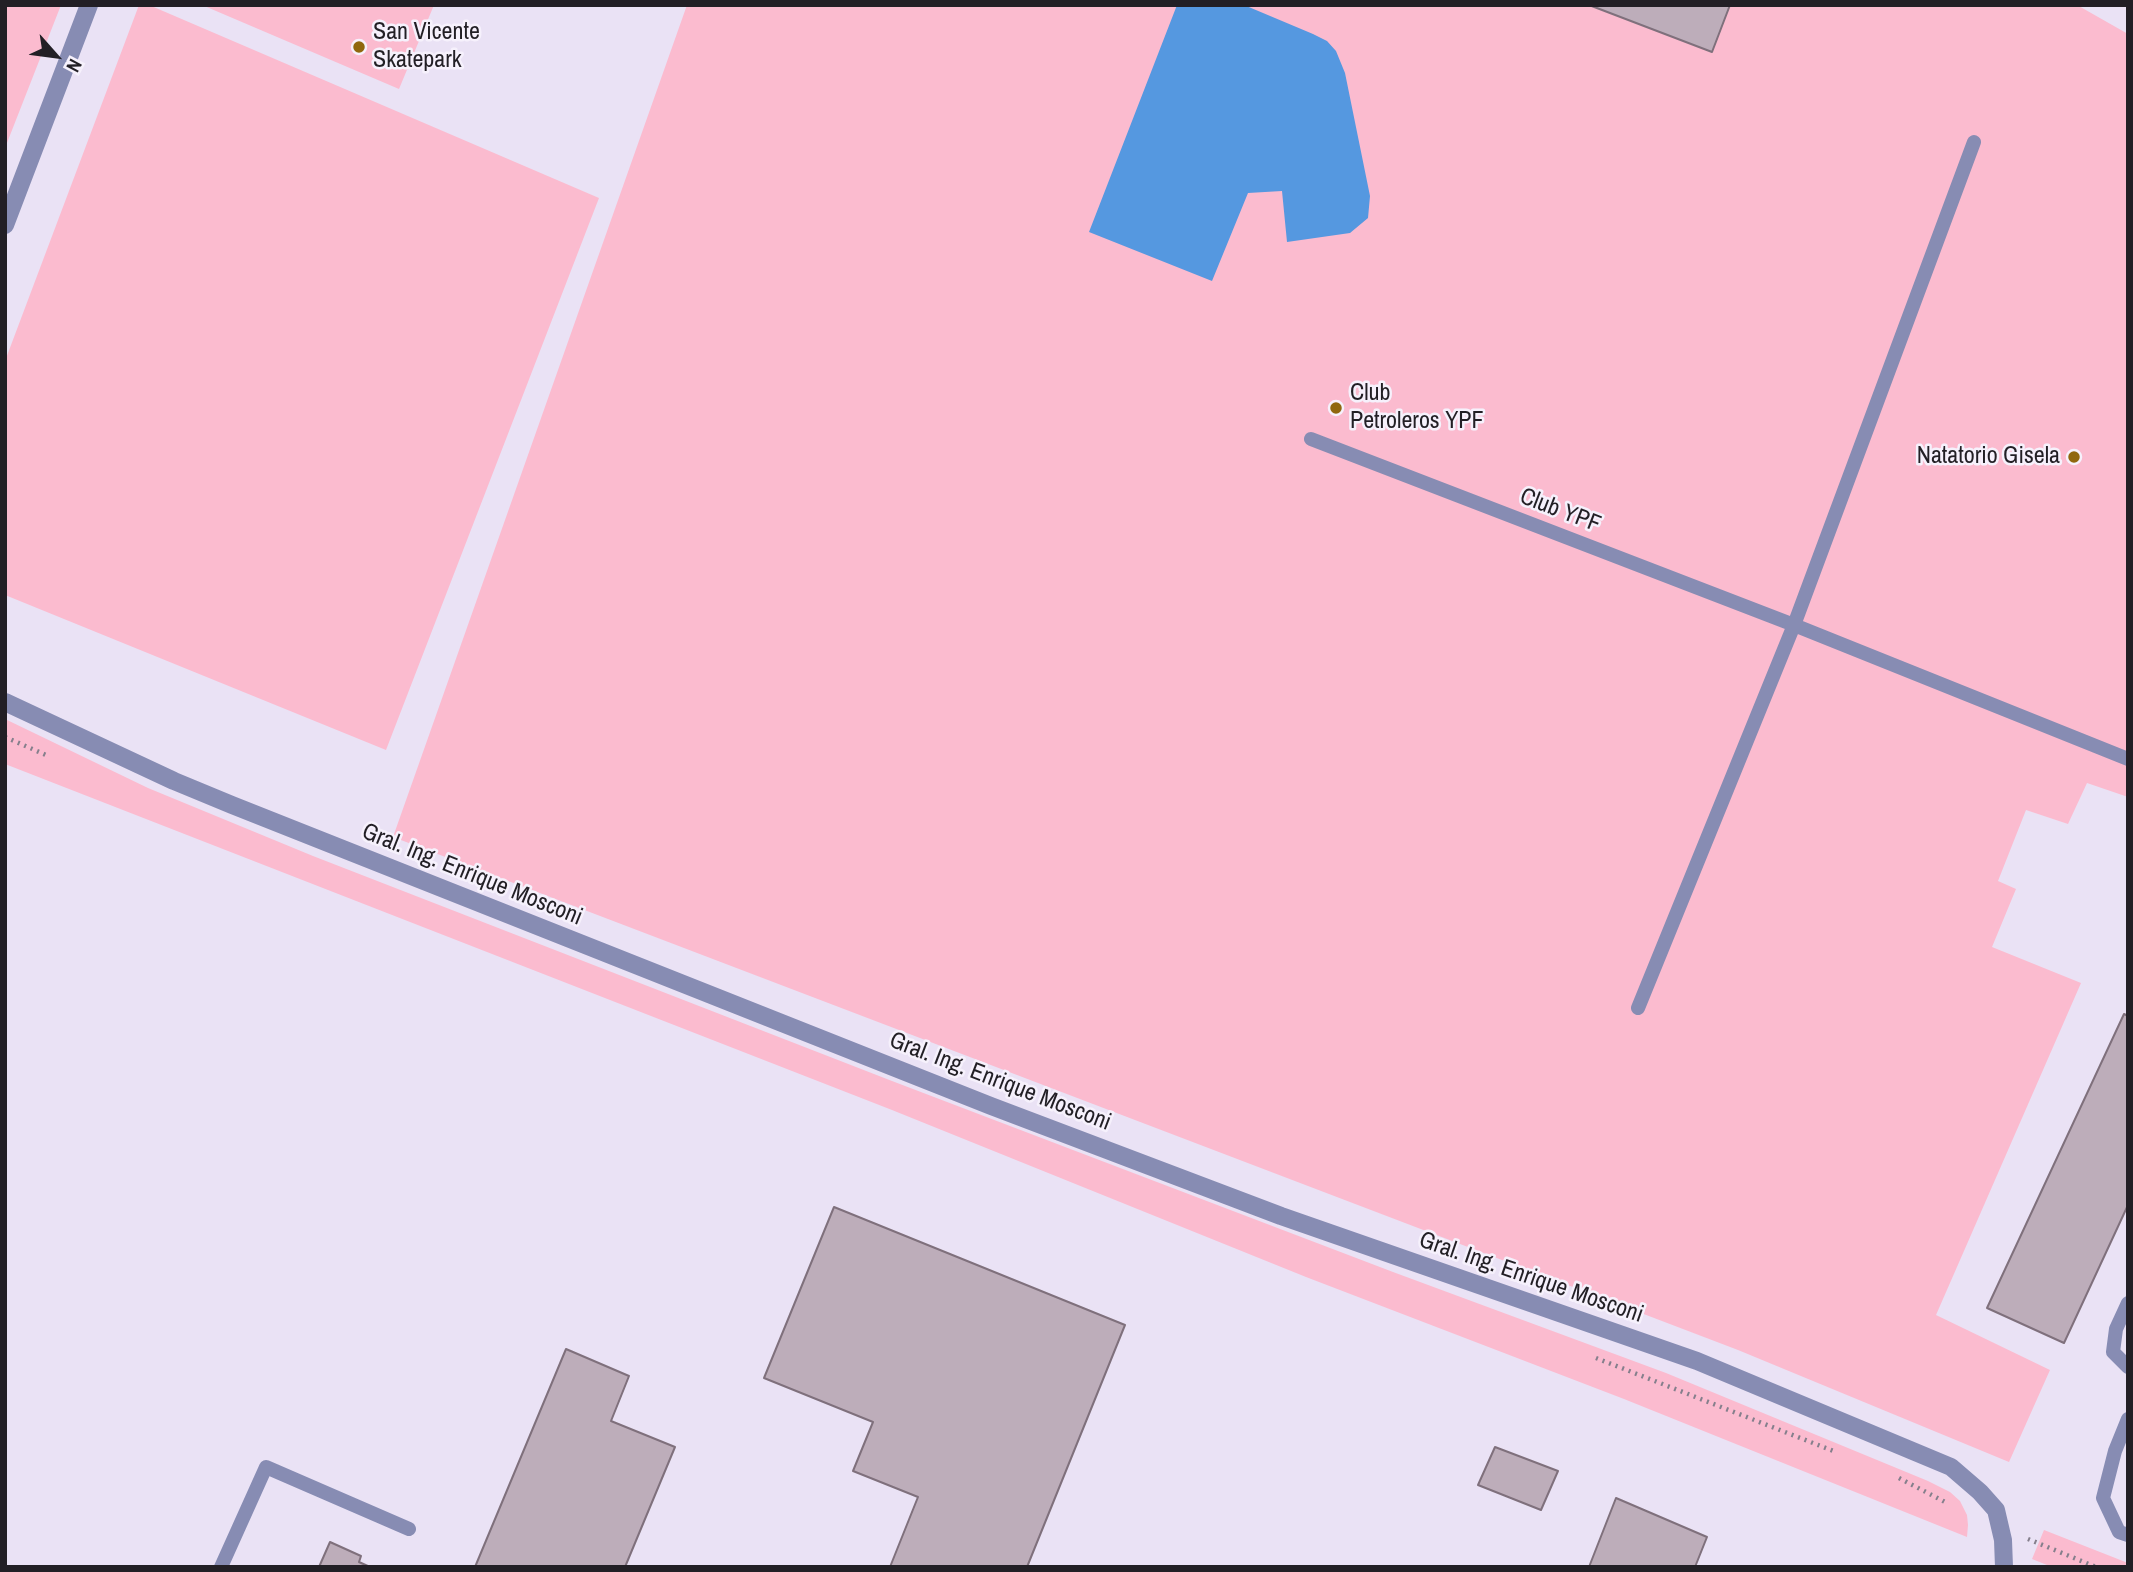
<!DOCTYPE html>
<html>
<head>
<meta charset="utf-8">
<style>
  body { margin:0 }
  #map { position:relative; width:2133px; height:1572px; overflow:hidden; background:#eae2f5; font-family:"Archivo Narrow",sans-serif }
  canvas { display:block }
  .frame { position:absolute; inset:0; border:7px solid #221f25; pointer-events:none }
  .north { position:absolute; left:21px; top:21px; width:70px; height:70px; -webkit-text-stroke:5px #f6f1fc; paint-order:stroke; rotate:118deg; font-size:19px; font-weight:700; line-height:28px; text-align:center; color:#221f25 }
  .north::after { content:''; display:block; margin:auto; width:24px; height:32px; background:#221f25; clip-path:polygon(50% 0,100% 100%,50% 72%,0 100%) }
</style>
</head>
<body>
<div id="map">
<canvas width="2133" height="1572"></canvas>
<div class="frame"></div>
<div class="north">N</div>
</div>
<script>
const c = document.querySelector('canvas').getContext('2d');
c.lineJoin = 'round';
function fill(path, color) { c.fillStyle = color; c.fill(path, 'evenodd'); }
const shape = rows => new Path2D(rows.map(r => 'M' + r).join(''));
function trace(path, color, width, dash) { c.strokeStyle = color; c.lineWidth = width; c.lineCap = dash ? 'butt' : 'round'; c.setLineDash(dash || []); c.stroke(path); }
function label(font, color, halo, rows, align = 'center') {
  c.font = font + ' "Archivo Narrow",sans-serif'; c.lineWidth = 5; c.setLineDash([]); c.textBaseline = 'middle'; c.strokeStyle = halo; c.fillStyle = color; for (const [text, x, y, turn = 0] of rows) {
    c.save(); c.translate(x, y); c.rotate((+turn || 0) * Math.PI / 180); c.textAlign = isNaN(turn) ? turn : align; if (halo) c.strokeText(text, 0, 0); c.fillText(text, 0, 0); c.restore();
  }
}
fill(shape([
  [5,5,61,5,5,148],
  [139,5,149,5,599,198,386,750,5,595,5,361],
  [202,5,434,5,399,89],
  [687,5,2077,5,2128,34,2128,797,2087,783,2068,824,2026,810,1998,881,2016,889,1992,947,2081,983,1936,1315,2050,1370,2009,1462,1738,1350,393,837],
  [5,719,148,788,313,856,892,1081,1393,1272,1666,1373,1928,1481,1950,1492,1960,1501,1967,1515,1968,1525,1967,1537,1624,1399,1306,1277,892,1110,5,764],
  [2044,1530,2128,1563,2128,1567,2052,1567,2032,1559]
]), '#fbbbcf');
fill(shape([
  [1177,5,1244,5,1313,34,1327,41,1336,51,1345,73,1370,196,1368,218,1350,233,1287,242,1282,191,1248,193,1212,281,1089,232]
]), '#5598e0');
const building = shape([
  [1589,5,1730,5,1712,52,1589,5],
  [2124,1014,2128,1016,2128,1205,2064,1343,1987,1308,2124,1014],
  [834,1207,1125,1325,1027,1567,890,1567,918,1497,853,1471,873,1422,764,1378,834,1207],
  [566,1349,629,1376,611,1421,675,1447,625,1567,475,1567,566,1349],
  [1495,1447,1558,1471,1541,1510,1478,1485,1495,1447],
  [1616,1498,1707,1537,1695,1567,1589,1567,1616,1498],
  [330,1542,361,1556,359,1562,370,1567,319,1567,330,1542]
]);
fill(building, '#bdadba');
trace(building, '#7f707c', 2);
trace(shape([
  [5,737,46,755],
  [1596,1358,1836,1452],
  [1899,1478,1947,1503],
  [2028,1539,2096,1567]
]), '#857f8c', 4.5, [2, 5]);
trace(shape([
  [1311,439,1794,625,2128,759],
  [1638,1008,1794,625,1974,142],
  [2128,1303,2116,1329,2113,1352,2128,1367],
  [2128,1419,2115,1451,2103,1498,2119,1532,2128,1535],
  [221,1567,266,1467,409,1529]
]), '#878cb3', 14);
trace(shape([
  [5,702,174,781,232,805,991,1106,1281,1216,1697,1361,1951,1467,1980,1492,1996,1510,2003,1540,2004,1567]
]), '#878cb3', 18);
trace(shape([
  [5,225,89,5]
]), '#878cb3', 18);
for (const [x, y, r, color] of [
  [359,47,7,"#90670e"],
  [1336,408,7,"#90670e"],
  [2074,457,7,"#90670e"]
]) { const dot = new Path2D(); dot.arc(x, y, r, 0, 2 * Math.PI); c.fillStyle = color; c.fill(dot); trace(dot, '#f6f1fc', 2.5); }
label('24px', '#221f25', '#f6f1fc', [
  ["San Vicente",373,33],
  ["Skatepark",373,61],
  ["Club",1350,394],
  ["Petroleros YPF",1350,422],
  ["Natatorio Gisela",2060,457,"right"]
], 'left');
label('24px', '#221f25', '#f6f1fc', [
  ["Club YPF",1560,511,21],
  ["Gral. Ing. Enrique Mosconi",472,875,22],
  ["Gral. Ing. Enrique Mosconi",1000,1082,21],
  ["Gral. Ing. Enrique Mosconi",1531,1278,19]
]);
</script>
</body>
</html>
